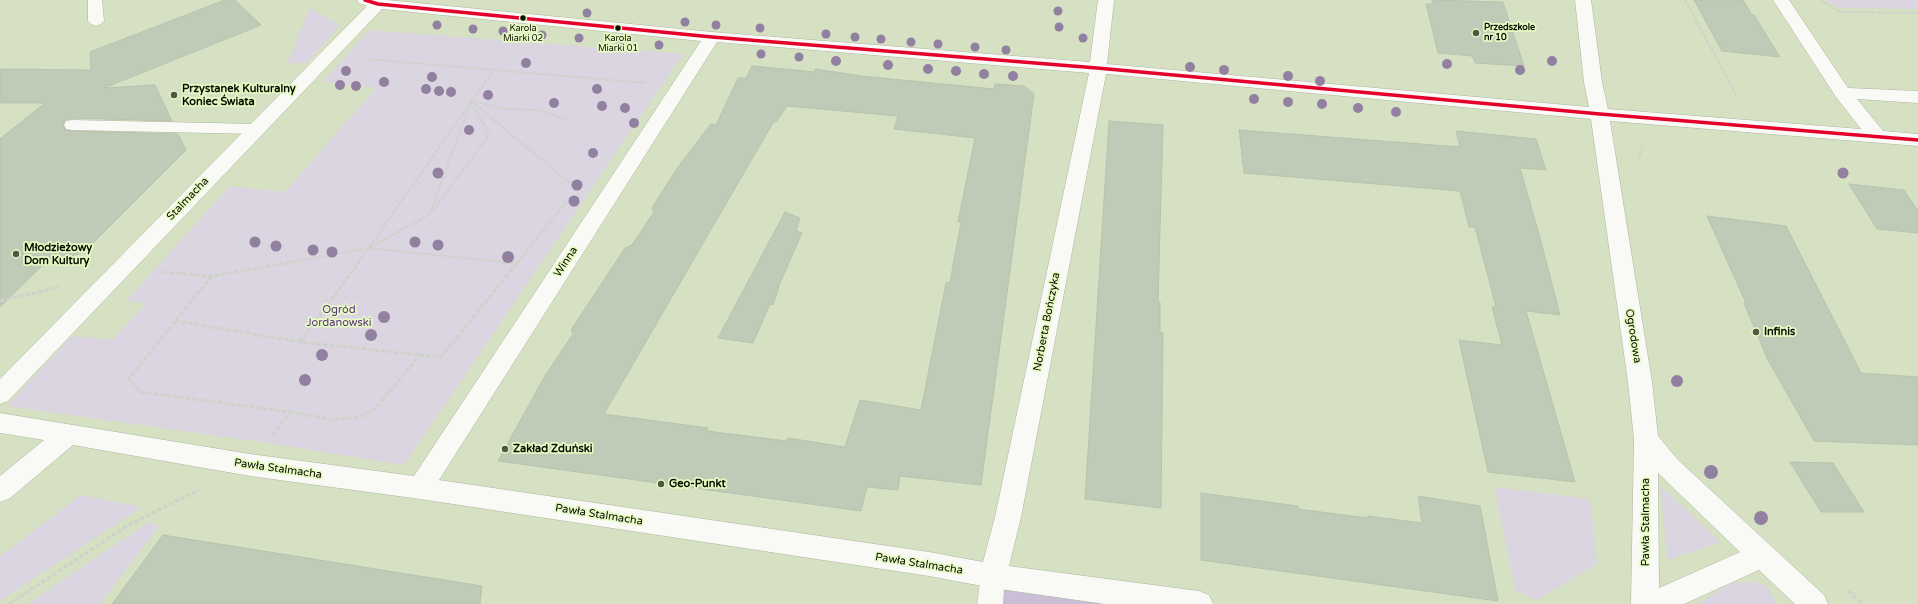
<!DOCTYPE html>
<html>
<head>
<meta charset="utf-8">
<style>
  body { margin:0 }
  canvas { display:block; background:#d6e0c3 }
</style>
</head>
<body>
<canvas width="1918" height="604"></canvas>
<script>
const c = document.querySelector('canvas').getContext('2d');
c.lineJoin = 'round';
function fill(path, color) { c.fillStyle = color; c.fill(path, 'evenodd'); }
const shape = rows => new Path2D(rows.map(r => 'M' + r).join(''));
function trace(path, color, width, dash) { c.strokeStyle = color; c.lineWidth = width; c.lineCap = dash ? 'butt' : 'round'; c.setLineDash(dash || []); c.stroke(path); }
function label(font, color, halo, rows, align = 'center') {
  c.font = font + ' "Varela Round",sans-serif'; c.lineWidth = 3.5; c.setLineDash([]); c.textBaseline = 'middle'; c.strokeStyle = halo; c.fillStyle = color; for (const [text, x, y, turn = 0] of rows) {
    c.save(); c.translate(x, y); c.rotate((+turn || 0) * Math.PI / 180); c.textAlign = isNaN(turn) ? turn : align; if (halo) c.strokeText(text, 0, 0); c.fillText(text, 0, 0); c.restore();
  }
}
fill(shape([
  [1825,0,1918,0,1918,9,1839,8],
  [310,8,340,25,307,63,287,63],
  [369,30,683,54,404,465,261,442,7,406,72,336,113,340,145,304,127,300,230,186,285,192,376,88,323,82],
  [1660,485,1720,542,1668,560],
  [1494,487,1590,499,1597,564,1536,600,1516,591],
  [81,495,142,507,0,601,0,556],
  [149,522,159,526,100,604,27,604],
  [1756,582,1767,586,1775,601,1775,604,1698,604,1731,583]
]), '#dad5e0');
fill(shape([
  [993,576,1199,604,990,604]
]), '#cabfd7');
const building = shape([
  [225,0,235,0,261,25,104,88,155,85,172,121,72,118,65,120,63,124,65,130,72,131,178,134,186,150,84,252,62,259,51,257,0,307,0,139,45,103,0,103,0,69,91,70,90,52,225,0],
  [1432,0,1503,2,1524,66,1475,63,1472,56,1438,53,1426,4,1433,4,1432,0],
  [1694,0,1743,0,1752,15,1754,15,1780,57,1722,51,1694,0],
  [752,66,815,72,815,69,861,76,994,89,995,84,1024,86,1034,94,981,485,900,476,898,490,867,487,861,511,498,461,545,376,573,334,571,330,625,248,632,245,654,212,652,208,678,167,711,124,716,125,738,78,746,78,752,66],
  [787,106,898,116,894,129,975,138,958,222,961,222,950,282,946,283,921,410,860,400,845,447,788,438,786,441,747,436,707,431,708,428,604,414,774,121,776,122,787,106],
  [1109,121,1163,125,1158,302,1160,302,1160,332,1163,333,1161,508,1085,499,1109,121],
  [1239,130,1460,147,1456,131,1536,139,1546,170,1520,168,1539,234,1560,315,1526,311,1575,482,1488,472,1459,340,1502,345,1492,307,1496,307,1475,227,1469,227,1460,191,1244,173,1239,130],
  [1849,184,1904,190,1918,211,1918,233,1877,229,1849,184],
  [785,212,800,218,796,231,802,233,780,283,773,305,770,304,753,343,718,338,785,212],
  [1707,216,1786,226,1861,373,1918,377,1918,445,1814,441,1767,358,1744,303,1746,303,1707,216],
  [1790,462,1833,463,1864,512,1821,512,1790,462],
  [1201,493,1298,506,1298,509,1367,518,1368,516,1422,523,1418,496,1480,506,1498,601,1201,560,1201,493],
  [163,535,482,586,480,604,112,604,163,535]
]);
fill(building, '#bfcbb6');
trace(building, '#b7c3ae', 1);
const lane = shape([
  [88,0,102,0,104,21,101,24,96,26,91,24,88,21,88,0],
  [72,120,256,124,262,125,265,129,262,133,256,134,72,130,66,129,64,125,66,121,72,120],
  [993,565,1002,568,1005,576,1003,604,977,604,981,576,984,568,993,565]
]);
const street = shape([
  [357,0,387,0,712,32,1090,62,1098,0,1114,0,1107,64,1589,107,1584,82,1575,0,1591,0,1602,82,1608,109,1861,129,1836,97,1773,0,1789,0,1848,88,1918,91,1918,103,1857,99,1883,131,1918,134,1918,146,1610,121,1652,382,1658,436,1678,460,1824,595,1828,604,1795,604,1759,570,1684,604,1631,604,1634,439,1628,382,1591,119,1106,74,1021,517,1009,566,1199,591,1209,595,1213,604,1105,604,993,588,929,576,420,499,250,476,73,445,9,499,0,502,0,476,44,440,0,433,0,413,250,454,414,476,701,41,382,9,8,401,0,404,0,379,367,6,359,3,357,0],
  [717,42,1089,73,995,517,983,562,929,552,439,480,717,42],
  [1658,473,1740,552,1659,588,1658,473]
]);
trace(lane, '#adb59e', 1);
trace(street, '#adb59e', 1);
trace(shape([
  [1685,0,1738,98],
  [1820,0,1841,12,1918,13],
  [366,59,646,83],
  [471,101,577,189],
  [474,101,506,109,539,110,569,120],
  [1639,159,1642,148,1645,146],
  [432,211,489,135,472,103],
  [369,248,513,263],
  [287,263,369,248,430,214,471,101],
  [358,263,493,71],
  [517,263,566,202]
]), '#cfd2ca', 2, [3.5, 1.5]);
trace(shape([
  [503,262,517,263],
  [163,272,212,276,293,262],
  [212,276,175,321,300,342,441,357,518,262],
  [0,301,59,287],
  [175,321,129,379,141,392,290,412,273,435],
  [300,342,359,262],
  [290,412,333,420,360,417,374,410,420,355],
  [1848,591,1863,604],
  [9,604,130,524,199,490]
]), '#cfd2ca', 3, [4.5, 2]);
fill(lane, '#f9faf6');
fill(street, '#f9faf6');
trace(shape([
  [365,0,378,4,712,37,1097,68,1600,114,1918,140]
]), '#e4002b', 3.5);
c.fillStyle = '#91809f';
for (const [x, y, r] of [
  [1058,11,4.5],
  [587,13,4.5],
  [685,22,4.5],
  [437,25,4.5],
  [716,25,4.5],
  [1059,27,4.5],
  [760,28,4.5],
  [473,29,4.5],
  [503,31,4.5],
  [826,34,4.5],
  [542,35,4.5],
  [855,37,4.5],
  [579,38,4.5],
  [1083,38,4.5],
  [881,39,4.5],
  [620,42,4.5],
  [911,42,4.5],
  [938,44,4.5],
  [659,45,4.5],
  [975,47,4.5],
  [1006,50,4.5],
  [761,54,4.5],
  [799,57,4.5],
  [836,61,5],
  [1552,61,5],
  [526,63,5],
  [1447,64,5],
  [888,65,5],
  [1190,67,5],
  [928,69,5],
  [1224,70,5],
  [1520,70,5],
  [346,71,5],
  [956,71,5],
  [984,74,5],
  [1013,76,5],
  [1288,76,5],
  [432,77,5],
  [1320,81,5],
  [384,82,5],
  [340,85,5],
  [356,86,5],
  [426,89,5],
  [597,89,5],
  [439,91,5],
  [451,92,5],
  [488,95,5],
  [1254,99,5],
  [1288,102,5],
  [554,103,5],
  [1322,104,5],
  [602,106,5],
  [625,108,5],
  [1358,108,5],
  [1396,112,5],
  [634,123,5],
  [469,130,5],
  [593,153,5],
  [438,173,5.5],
  [1843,173,5.5],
  [577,185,5.5],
  [574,201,5.5],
  [255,242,5.5],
  [415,242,5.5],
  [438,245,5.5],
  [276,246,5.5],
  [313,250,5.5],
  [332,252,5.5],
  [508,257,6],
  [384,317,6],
  [371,335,6],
  [322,355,6],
  [305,380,6],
  [1677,381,6],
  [1711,472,7],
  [1761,518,7]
]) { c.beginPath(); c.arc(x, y, r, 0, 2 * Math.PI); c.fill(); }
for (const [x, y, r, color] of [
  [523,18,3.5,"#080e00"],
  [618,28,3.5,"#080e00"],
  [1476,33,4,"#505844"],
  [174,95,4,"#505844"],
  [16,254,4,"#505844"],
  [1756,332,4,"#505844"],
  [505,449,4,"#505844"],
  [661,484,4,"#505844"]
]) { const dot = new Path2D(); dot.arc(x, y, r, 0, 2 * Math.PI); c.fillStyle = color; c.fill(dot); trace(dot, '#e7fac4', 1.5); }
label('bold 9px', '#080e00', '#e7fac4', [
  ["Przedszkole",1484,28],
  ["nr 10",1484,38]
], 'left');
label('9px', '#080e00', '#e7fac4', [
  ["Karola",523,29],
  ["Miarki 02",523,39],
  ["Karola",618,39],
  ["Miarki 01",618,49]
]);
label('bold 11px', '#080e00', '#e7fac4', [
  ["Przystanek Kulturalny",182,89],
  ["Koniec Świata",182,102],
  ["Młodzieżowy",24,248],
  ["Dom Kultury",24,261],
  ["Infinis",1764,332],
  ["Zakład Zduński",513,449],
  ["Geo-Punkt",669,484]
], 'left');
label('11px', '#080e00', '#e7fac4', [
  ["Stalmacha",188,199,-46],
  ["Winna",566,262,-57],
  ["Norberta Bończyka",1047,322,-79],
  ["Ogrodowa",1633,336,81],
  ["Pawła Stalmacha",278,469,8],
  ["Pawła Stalmacha",599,515,9],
  ["Pawła Stalmacha",1646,522,-90],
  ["Pawła Stalmacha",919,564,9]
]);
label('11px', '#583281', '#e7fac4', [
  ["Ogród",339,310],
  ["Jordanowski",339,323]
]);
</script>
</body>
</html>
